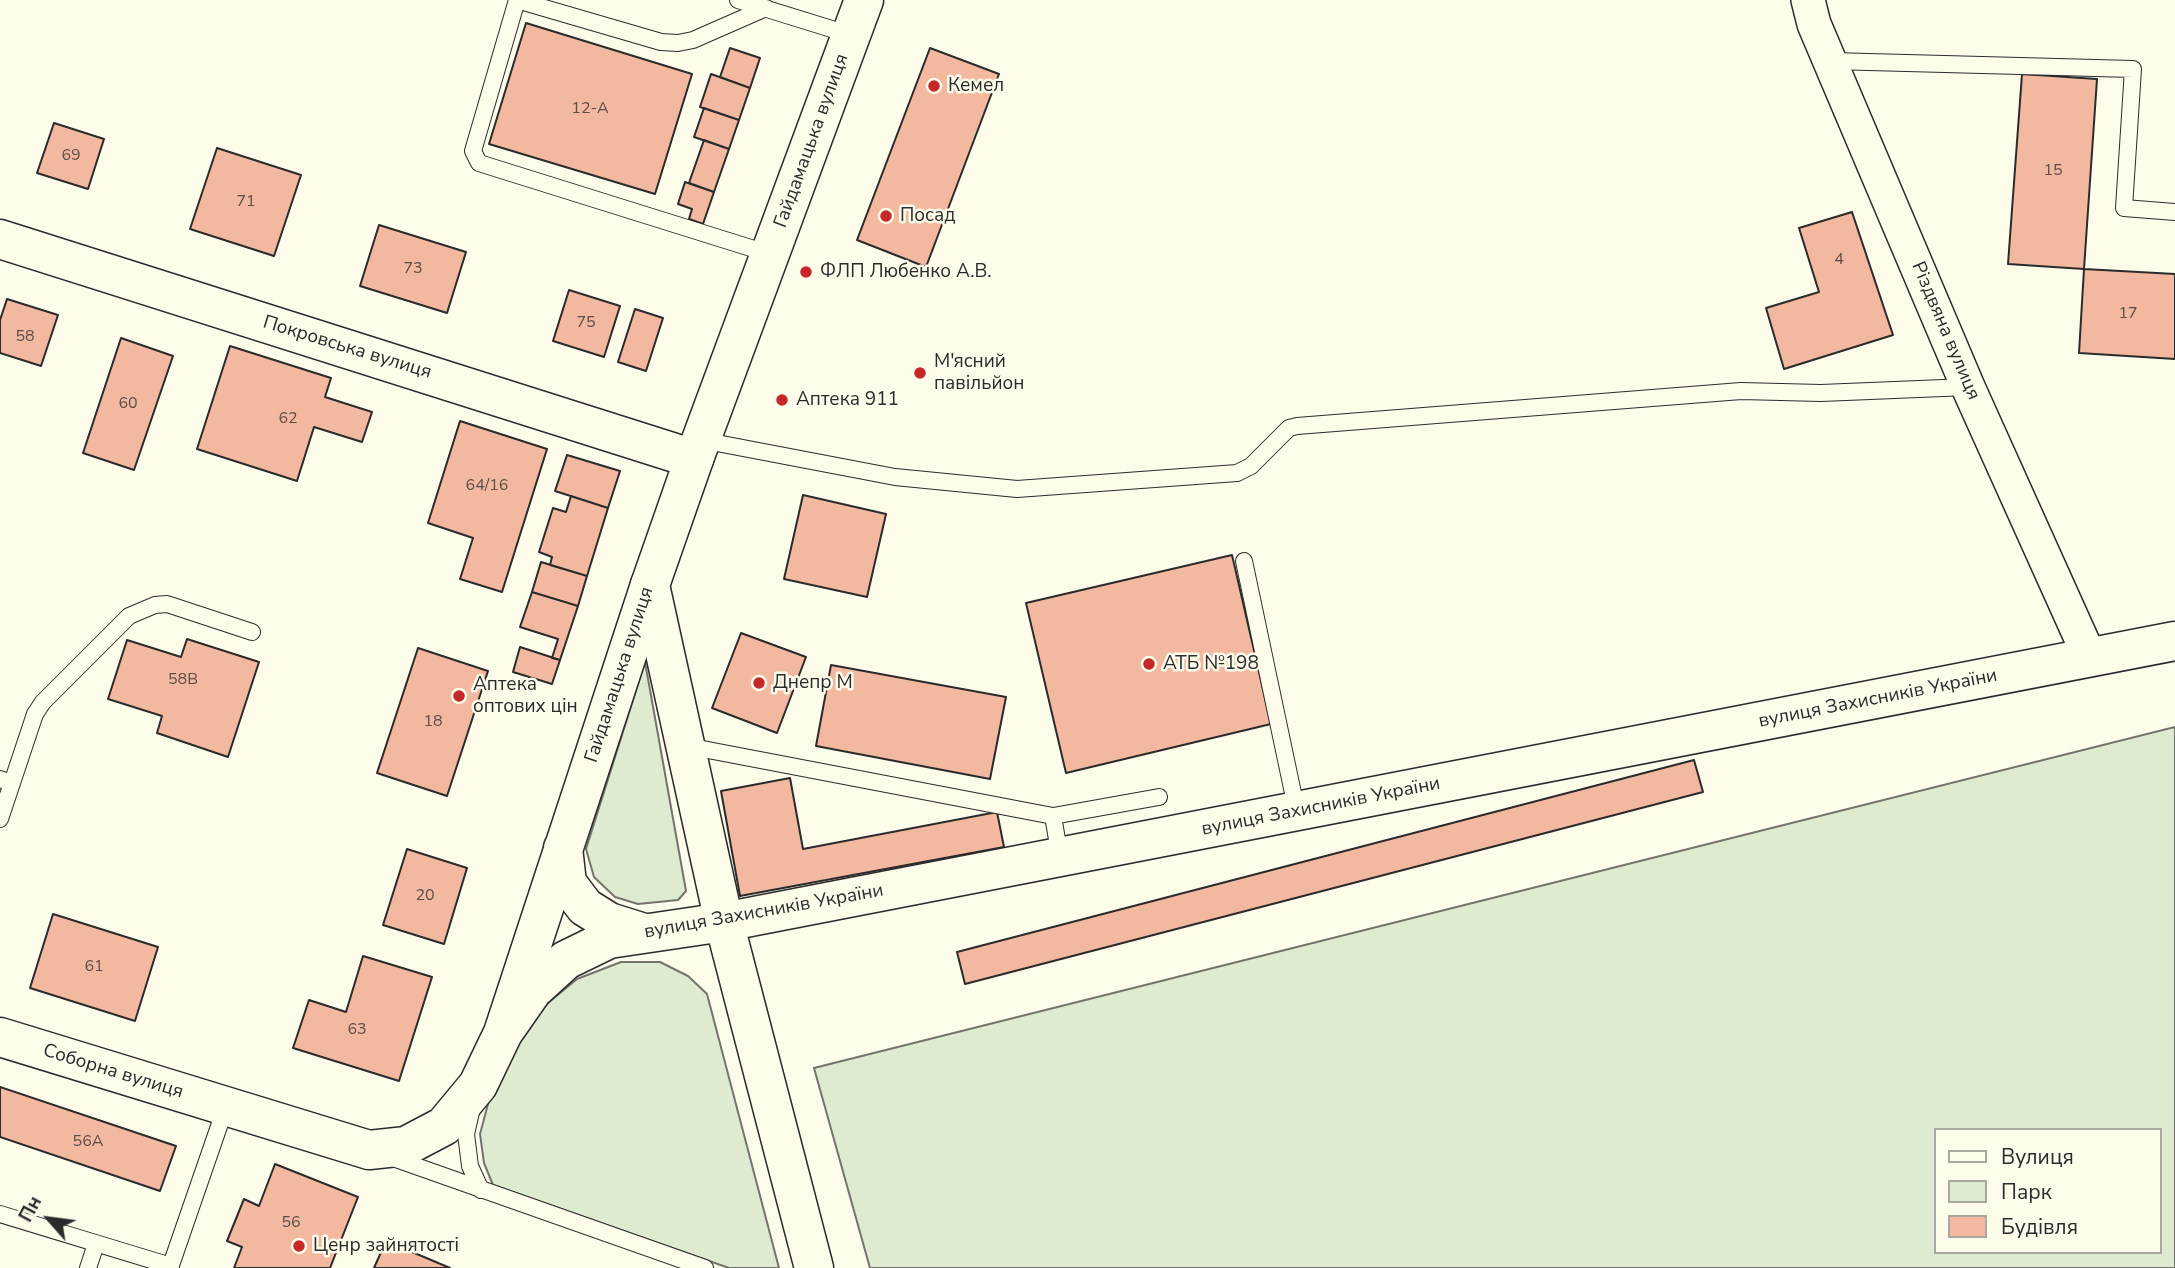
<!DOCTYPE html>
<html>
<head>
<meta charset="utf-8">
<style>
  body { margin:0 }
  #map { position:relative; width:2175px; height:1268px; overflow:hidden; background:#fdfbea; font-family:"Nunito Sans",sans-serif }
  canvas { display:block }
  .legend { position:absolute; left:1934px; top:1128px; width:228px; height:126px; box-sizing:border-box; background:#fdfbea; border:2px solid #a9a89e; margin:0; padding:9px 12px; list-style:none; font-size:21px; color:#2b2b2b }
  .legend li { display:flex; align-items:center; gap:14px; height:35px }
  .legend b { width:35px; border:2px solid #a9a89e }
  .north { position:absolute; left:14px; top:1184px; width:70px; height:70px; -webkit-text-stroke:5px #fdfbea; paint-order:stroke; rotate:298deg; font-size:19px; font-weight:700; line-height:28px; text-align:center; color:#2b2b2b }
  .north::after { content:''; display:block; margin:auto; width:24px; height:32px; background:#2b2b2b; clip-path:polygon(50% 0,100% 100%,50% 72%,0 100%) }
</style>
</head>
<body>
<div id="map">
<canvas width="2175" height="1268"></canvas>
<ul class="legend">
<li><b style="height:9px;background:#fdfbea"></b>Вулиця</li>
<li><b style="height:19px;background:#deebd1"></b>Парк</li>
<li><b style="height:19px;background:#f2b8a0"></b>Будівля</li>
</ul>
<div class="north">Пн</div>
</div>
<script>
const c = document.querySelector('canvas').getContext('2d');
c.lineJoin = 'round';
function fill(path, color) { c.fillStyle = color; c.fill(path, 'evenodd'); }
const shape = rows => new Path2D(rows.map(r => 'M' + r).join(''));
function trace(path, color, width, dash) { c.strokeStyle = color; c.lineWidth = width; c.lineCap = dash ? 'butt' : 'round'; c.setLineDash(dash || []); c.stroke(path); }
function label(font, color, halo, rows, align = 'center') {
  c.font = font + ' "Nunito Sans",sans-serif'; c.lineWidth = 5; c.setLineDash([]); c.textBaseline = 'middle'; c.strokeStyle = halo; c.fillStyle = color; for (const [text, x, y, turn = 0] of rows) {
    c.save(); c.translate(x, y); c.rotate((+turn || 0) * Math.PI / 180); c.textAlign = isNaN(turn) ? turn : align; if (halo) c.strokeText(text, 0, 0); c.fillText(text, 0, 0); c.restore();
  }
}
const green = shape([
  [645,662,686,891,678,900,638,904,615,897,594,877,586,849,645,662],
  [2175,727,2175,1268,870,1268,814,1068,2175,727],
  [1935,1130,2159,1130,2159,1252,1935,1252,1935,1130],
  [621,962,660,962,688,976,707,994,779,1268,729,1268,493,1185,484,1163,480,1134,492,1089,516,1039,548,1003,577,979,621,962]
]);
fill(green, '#deebd1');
trace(green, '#74746e', 2);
const building = shape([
  [526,23,692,74,655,194,489,144,526,23],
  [730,48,760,58,750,88,720,77,730,48],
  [930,48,999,74,926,267,857,240,930,48],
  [711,74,750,88,739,120,700,107,711,74],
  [2022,74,2097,79,2084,269,2008,264,2022,74],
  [704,108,739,120,729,149,694,137,704,108],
  [54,123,104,139,88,189,37,173,54,123],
  [704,140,729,149,714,192,689,183,704,140],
  [217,148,301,175,274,256,190,229,217,148],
  [685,182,714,192,703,224,689,219,692,209,678,204,685,182],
  [1852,212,1893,335,1784,369,1766,308,1819,292,1799,228,1852,212],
  [379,225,466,252,447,313,360,286,379,225],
  [2084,269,2175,274,2175,359,2079,353,2084,269],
  [569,290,620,306,604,357,553,341,569,290],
  [7,299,58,315,41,366,0,353,0,320,7,299],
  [635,309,663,318,646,371,618,362,635,309],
  [121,338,173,356,134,470,83,453,121,338],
  [230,346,331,378,325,397,372,412,362,442,314,427,297,481,197,449,230,346],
  [460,421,547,449,502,592,460,579,473,538,428,523,460,421],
  [567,455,620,471,608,508,555,491,567,455],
  [803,495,886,514,867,597,784,579,803,495],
  [571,496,608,508,587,576,550,565,552,557,539,552,553,508,566,512,571,496],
  [1232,555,1271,724,1066,773,1026,603,1232,555],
  [541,562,587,576,578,606,532,592,541,562],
  [532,592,578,606,560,660,552,658,558,639,520,627,532,592],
  [741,633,806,657,777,733,712,708,741,633],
  [187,639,259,662,228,757,157,733,162,716,108,699,127,640,181,657,187,639],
  [520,647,560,660,552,684,513,672,520,647],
  [418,648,488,671,447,796,377,773,418,648],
  [831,665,1006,697,990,779,816,746,831,665],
  [1694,760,1703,792,965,984,957,952,1694,760],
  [790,778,803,849,997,812,1004,847,740,896,721,791,790,778],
  [407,849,467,868,444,944,383,925,407,849],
  [53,914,158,947,135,1021,30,988,53,914],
  [363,956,432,977,399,1081,293,1048,309,1000,346,1012,363,956],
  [0,1087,176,1146,160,1191,0,1137,0,1087],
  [275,1164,358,1197,330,1268,234,1268,242,1247,227,1241,244,1199,259,1206,275,1164],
  [386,1241,450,1268,374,1268,386,1241]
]);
fill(building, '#f2b8a0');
trace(building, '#2b2b2b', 2);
const service = shape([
  [517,0,473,151,479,163,770,254],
  [517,0,661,42,678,43,693,40,766,8],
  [738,0,851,35],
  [1831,61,2133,69,2124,208,2175,212],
  [701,440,895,477,1017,489,1237,473,1251,466,1289,428,1297,426,1741,391,1821,393,1968,387],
  [1244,561,1297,812],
  [687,746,1053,816,1060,857],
  [0,779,12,783,0,819],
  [12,783,35,714,43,702,129,616,155,605,167,604,252,632],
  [1053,816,1159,797],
  [472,1108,466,1134,470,1166,481,1190],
  [393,1158,705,1268],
  [0,1214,171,1266],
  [88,1268,96,1244],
  [170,1268,226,1106]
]);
const minor = shape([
  [1808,0,1814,24,1968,387,2090,658]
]);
const tertiary = shape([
  [694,459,864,0],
  [563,848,567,883,585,907,609,922,644,933],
  [503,1033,533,990,566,960,609,939,724,922,2175,641],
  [0,1037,369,1150,406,1146,444,1126,478,1085,503,1033,650,585]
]);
const primary = shape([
  [0,239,694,459,650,585,724,922,814,1268]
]);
trace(service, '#2b2b2b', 18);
trace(minor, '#2b2b2b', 36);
trace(tertiary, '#2b2b2b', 41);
trace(primary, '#2b2b2b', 41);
trace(service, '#fdfbea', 16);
trace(minor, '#fdfbea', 33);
trace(tertiary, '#fdfbea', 38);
trace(primary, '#fdfbea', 38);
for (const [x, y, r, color] of [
  [934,86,7,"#c62828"],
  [886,216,7,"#c62828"],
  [806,272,7,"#c62828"],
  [920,373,7,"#c62828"],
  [782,400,7,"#c62828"],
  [1149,664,7,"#c62828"],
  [759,683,7,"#c62828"],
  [459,696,7,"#c62828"],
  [299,1246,7,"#c62828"]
]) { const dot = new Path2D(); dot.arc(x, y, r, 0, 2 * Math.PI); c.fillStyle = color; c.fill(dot); trace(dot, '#fdfbea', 2.5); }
label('16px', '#5d4e48', null, [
  ["12-А",590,109],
  ["69",71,156],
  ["15",2053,171],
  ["71",246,202],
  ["4",1839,260],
  ["73",413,269],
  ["17",2128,314],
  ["75",586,323],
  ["58",25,337],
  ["60",128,404],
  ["62",288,419],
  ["64/16",487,486],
  ["58В",183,680],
  ["18",433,722],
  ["20",425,896],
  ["61",94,967],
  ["63",357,1030],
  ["56А",88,1142],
  ["56",291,1223]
]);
label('19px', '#2b2b2b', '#fdfbea', [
  ["Кемел",948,86],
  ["Посад",900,216],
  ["ФЛП Любенко А.В.",820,272],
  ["М'ясний",934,362],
  ["павільйон",934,384],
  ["Аптека 911",796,400],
  ["АТБ №198",1163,664],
  ["Днепр М",773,683],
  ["Аптека",473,685],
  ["оптових цін",473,707],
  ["Ценр зайнятостi",313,1246]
], 'left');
label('19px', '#2b2b2b', '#fdfbea', [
  ["Гайдамацька вулиця",812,141,-70],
  ["Різдвяна вулиця",1945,331,67],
  ["Покровська вулиця",347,348,17],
  ["Гайдамацька вулиця",620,675,-72],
  ["вулиця Захисників України",1878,699,-11],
  ["вулиця Захисників України",1321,807,-11],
  ["вулиця Захисників України",764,912,-10],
  ["Соборна вулиця",113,1072,17]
]);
</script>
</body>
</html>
